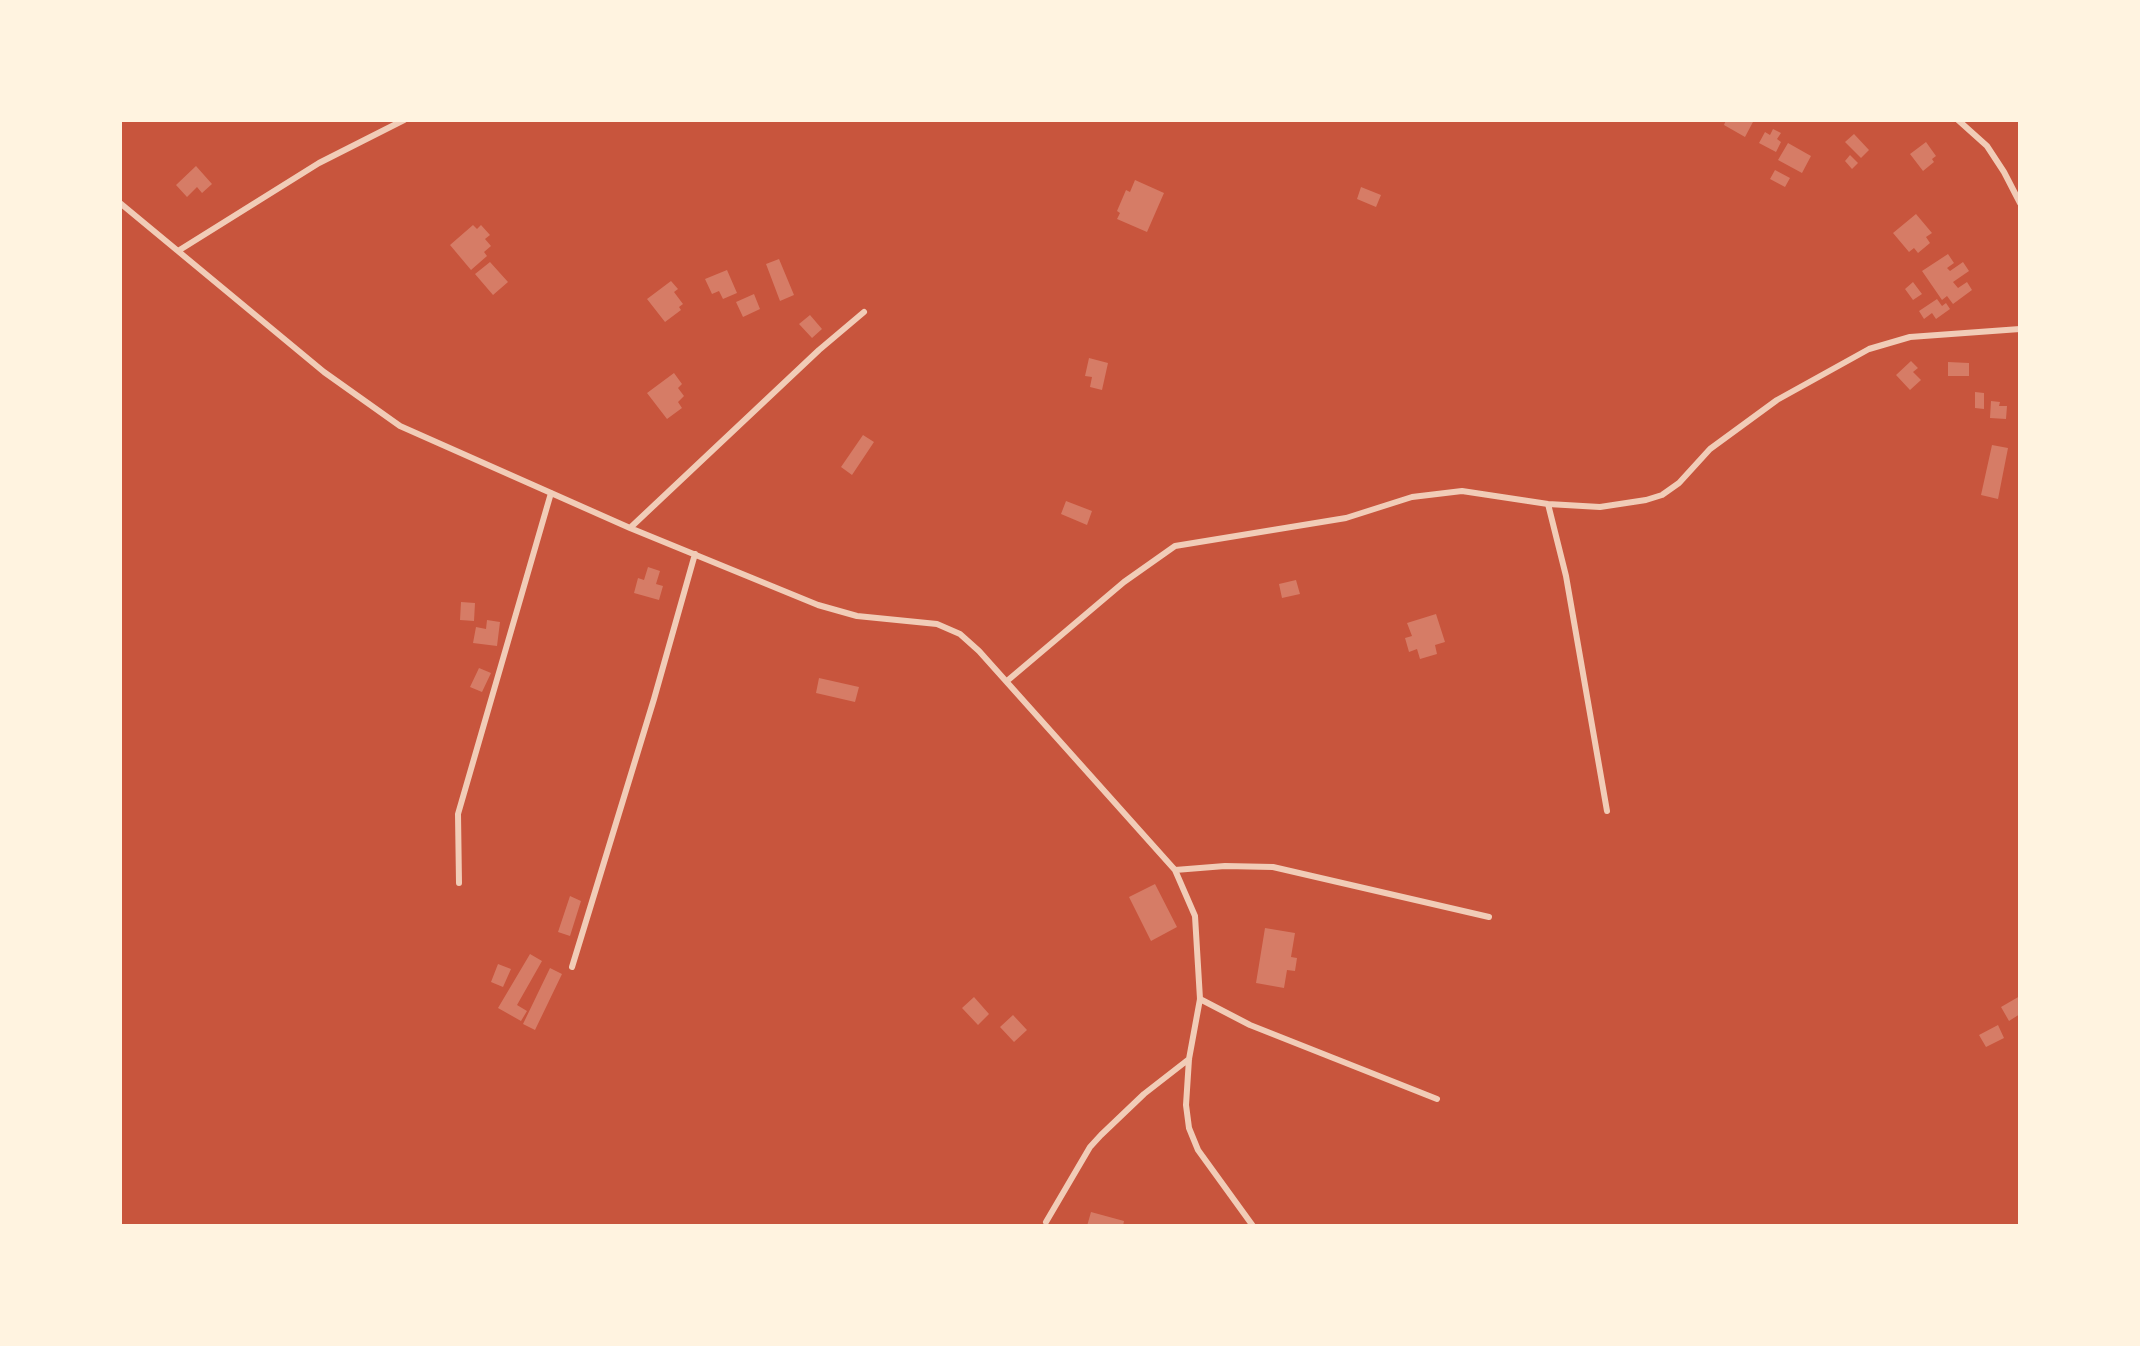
<!DOCTYPE html>
<html>
<head>
<meta charset="utf-8">
<style>
  body { margin:0 }
  #map { position:relative; width:2140px; height:1346px; overflow:hidden; background:#c8553d; font-family:"Zilla Slab",serif }
  canvas { display:block }
  .frame { position:absolute; inset:0; border:122px solid #fff3e0; pointer-events:none }
</style>
</head>
<body>
<div id="map">
<canvas width="2140" height="1346"></canvas>
<div class="frame"></div>
</div>
<script>
const c = document.querySelector('canvas').getContext('2d');
c.lineJoin = 'round';
function fill(path, color) { c.fillStyle = color; c.fill(path, 'evenodd'); }
const shape = rows => new Path2D(rows.map(r => 'M' + r).join(''));
function trace(path, color, width, dash) { c.strokeStyle = color; c.lineWidth = width; c.lineCap = dash ? 'butt' : 'round'; c.setLineDash(dash || []); c.stroke(path); }
fill(shape([
  [1726,120,1754,120,1745,137,1724,125],
  [1773,129,1781,133,1777,139,1781,142,1776,152,1759,143,1765,132,1770,135],
  [1854,134,1869,150,1861,158,1845,142],
  [1926,142,1936,156,1932,159,1934,162,1923,171,1910,154],
  [1788,143,1811,156,1802,173,1778,160],
  [1850,155,1858,163,1852,169,1845,161],
  [196,166,212,184,202,193,197,187,187,197,176,185],
  [1775,170,1790,178,1785,187,1770,179],
  [1135,180,1164,193,1147,232,1117,219,1120,213,1117,211,1126,190,1130,192],
  [1361,187,1381,195,1376,207,1357,199],
  [1916,214,1932,233,1926,237,1930,243,1918,253,1914,248,1909,252,1893,233],
  [473,225,477,229,481,225,490,235,485,239,491,246,484,252,487,256,471,270,450,245],
  [1948,254,1954,263,1947,268,1950,271,1963,262,1969,271,1953,282,1958,288,1967,282,1972,290,1953,304,1947,296,1942,300,1922,271],
  [779,259,794,295,780,301,766,264],
  [490,262,508,282,493,295,475,274],
  [727,270,737,293,723,299,719,291,712,294,705,279],
  [671,281,678,289,674,292,683,304,679,307,681,310,665,322,647,299],
  [1913,282,1922,294,1913,300,1905,289],
  [754,294,760,309,743,317,736,302],
  [1937,299,1942,306,1946,303,1950,309,1936,319,1932,313,1924,319,1919,311],
  [810,315,822,329,812,338,799,324],
  [1089,358,1108,363,1102,390,1090,387,1092,377,1085,376],
  [1911,361,1918,368,1913,372,1921,380,1910,390,1896,375],
  [1948,362,1969,363,1969,376,1948,376],
  [674,373,682,384,678,388,684,396,678,402,682,408,667,419,647,393],
  [1975,392,1984,393,1984,409,1975,408],
  [1991,401,2000,402,1999,406,2007,406,2006,419,1990,418],
  [863,435,874,442,852,475,841,467],
  [1992,445,2008,448,1998,499,1981,495],
  [1066,501,1092,511,1087,525,1061,514],
  [648,567,660,571,656,584,663,586,659,600,634,593,638,578,644,580],
  [1296,580,1300,594,1282,598,1279,584],
  [461,602,475,603,474,621,460,620],
  [1436,614,1445,642,1435,645,1437,654,1420,659,1417,649,1409,652,1405,638,1412,636,1407,623],
  [487,620,500,622,497,646,473,643,476,627,486,629],
  [479,668,491,673,482,692,470,687],
  [819,678,859,687,855,702,816,693],
  [1155,884,1177,927,1151,941,1129,897],
  [570,896,581,901,570,936,558,932],
  [1265,928,1295,933,1291,957,1297,958,1295,971,1287,970,1284,988,1256,983],
  [530,954,542,961,517,1005,527,1011,521,1021,498,1008],
  [498,964,511,969,503,987,491,982],
  [550,968,562,974,535,1030,523,1024],
  [2020,996,2020,1014,2009,1021,2001,1007],
  [974,997,989,1014,978,1025,962,1008],
  [1013,1015,1027,1030,1014,1042,1000,1027],
  [1998,1025,2004,1038,1986,1047,1979,1035],
  [1091,1212,1124,1221,1123,1226,1087,1226]
]), '#d67c66');
trace(shape([
  [1958,120,1987,146,2004,172,2020,203],
  [120,203,324,372,400,426,630,528,818,605,857,616,937,624,960,634,979,651,1175,870,1195,916,1200,999,1189,1059,1186,1105,1189,1128,1198,1150,1253,1226],
  [178,251,319,163,404,120],
  [1548,504,1566,576,1607,811],
  [630,528,819,350,864,312],
  [1007,681,1124,582,1175,546,1346,518,1412,497,1462,491,1548,504,1600,507,1646,500,1662,495,1679,483,1710,449,1777,400,1869,349,1910,337,2020,329],
  [1175,870,1225,866,1273,867,1489,917],
  [459,883,458,814,551,493],
  [572,967,654,699,695,554],
  [1200,999,1250,1025,1437,1099],
  [1046,1222,1090,1147,1101,1135,1144,1094,1189,1059]
]), '#f1ccb7', 6);
</script>
</body>
</html>
